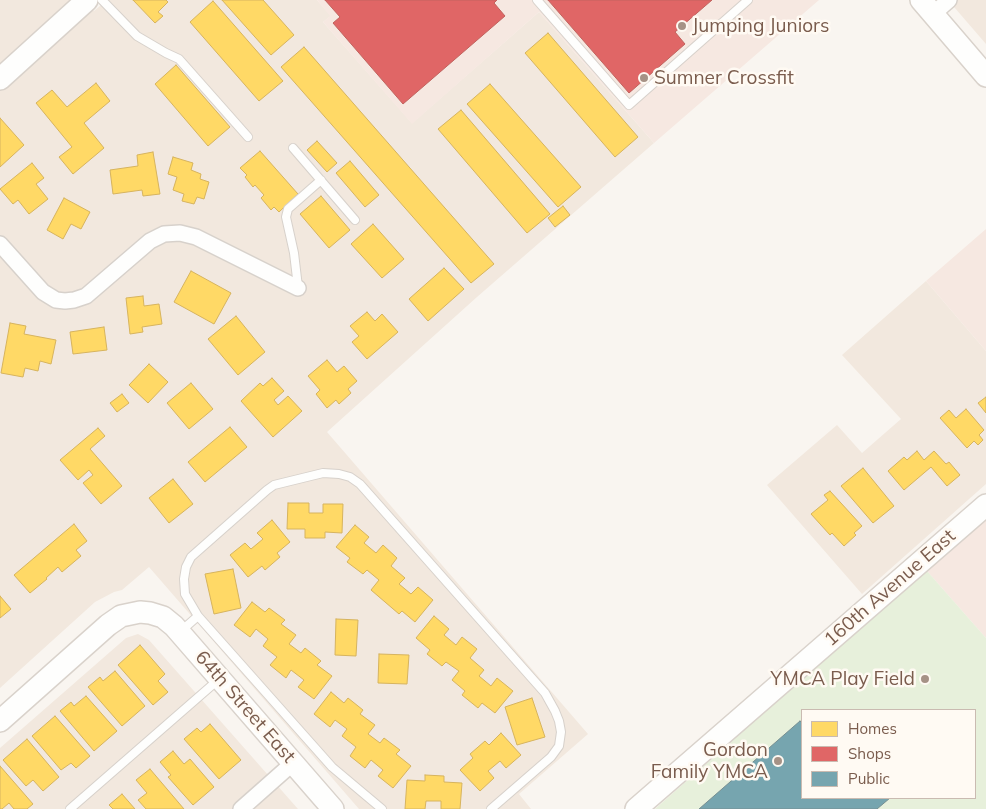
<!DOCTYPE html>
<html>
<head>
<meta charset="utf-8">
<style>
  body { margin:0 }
  #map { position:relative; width:986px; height:809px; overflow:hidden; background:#f9f5f0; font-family:Mulish,sans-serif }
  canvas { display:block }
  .legend { position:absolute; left:801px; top:709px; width:175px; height:90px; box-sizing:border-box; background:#fffaf3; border:1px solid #cabbb1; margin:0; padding:6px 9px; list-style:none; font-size:15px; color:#7a5c4d }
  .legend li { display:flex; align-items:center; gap:10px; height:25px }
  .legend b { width:25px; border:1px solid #cabbb1 }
</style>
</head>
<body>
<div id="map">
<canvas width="986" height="809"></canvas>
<ul class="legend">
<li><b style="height:14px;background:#ffd966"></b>Homes</li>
<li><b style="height:14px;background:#e06666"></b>Shops</li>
<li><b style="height:14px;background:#76a5af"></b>Public</li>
</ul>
</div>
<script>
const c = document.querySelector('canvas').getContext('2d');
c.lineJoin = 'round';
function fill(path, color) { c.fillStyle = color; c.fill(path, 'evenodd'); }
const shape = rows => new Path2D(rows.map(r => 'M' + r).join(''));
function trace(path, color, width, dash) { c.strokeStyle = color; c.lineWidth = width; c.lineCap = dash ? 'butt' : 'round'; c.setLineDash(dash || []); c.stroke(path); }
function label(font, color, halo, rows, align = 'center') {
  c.font = font + ' Mulish,sans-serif'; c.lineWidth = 5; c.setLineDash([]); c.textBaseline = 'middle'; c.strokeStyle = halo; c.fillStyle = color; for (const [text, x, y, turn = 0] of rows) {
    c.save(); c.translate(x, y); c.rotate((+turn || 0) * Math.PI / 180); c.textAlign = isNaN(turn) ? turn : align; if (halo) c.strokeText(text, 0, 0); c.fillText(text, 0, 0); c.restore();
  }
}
fill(shape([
  [0,0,84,0,94,11,107,0,317,0,331,16,323,22,412,123,539,12,654,143,477,297,327,432,588,734,519,794,531,809,359,809,149,567,122,590,114,592,95,602,0,688],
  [948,0,986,0,986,44],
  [926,281,986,351,986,484,862,594,767,485,837,425,862,453,901,419,842,355],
  [138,634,149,640,298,809,0,809,0,748,126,638]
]), '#f2e8de');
fill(shape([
  [317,0,819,0,654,143,539,12,412,124,323,22,330,16],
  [986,229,986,351,926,281],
  [986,519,986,638,927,571]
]), '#f6e8e1');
fill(shape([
  [927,571,986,638,986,809,655,809,837,648],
  [802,710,975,710,975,798,802,798]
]), '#e7f0db');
const homes = shape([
  [133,0,166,0,168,2,158,12,163,16,155,23,133,0],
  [222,0,263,0,294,35,271,55,222,0],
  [213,1,283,81,259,101,190,22,213,1],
  [548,33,638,137,615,157,525,53,548,33],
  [304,47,494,264,471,283,281,67,304,47],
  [176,65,230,127,208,146,155,84,176,65],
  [96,83,110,101,84,123,104,148,73,174,59,157,72,147,36,103,52,90,67,107,96,83],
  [490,84,581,187,558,207,467,104,490,84],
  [461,110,550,214,527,233,438,129,461,110],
  [0,118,24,145,0,167,0,118],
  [317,141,337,163,327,172,307,150,317,141],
  [260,151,298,194,279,212,274,207,271,210,261,198,264,195,255,185,253,187,245,177,247,175,240,168,260,151],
  [153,152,160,194,143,196,142,190,113,194,110,170,138,166,137,155,153,152],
  [173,157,193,163,191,170,201,174,200,179,209,182,204,199,197,197,194,204,182,201,184,194,173,190,177,177,168,174,173,157],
  [350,161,379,195,365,207,336,173,350,161],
  [32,163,44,178,36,184,48,199,29,214,18,200,13,204,0,189,32,163],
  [321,196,350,230,329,248,300,214,321,196],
  [64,198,90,212,81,229,71,224,63,239,47,230,64,198],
  [563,206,570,215,555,227,548,218,563,206],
  [373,224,404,259,382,278,351,244,373,224],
  [444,268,464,289,428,321,409,299,444,268],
  [191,271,231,293,214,324,174,302,191,271],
  [143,296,144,306,159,304,162,324,142,327,143,332,130,334,126,298,143,296],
  [367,312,375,321,382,314,398,332,367,359,352,342,359,336,350,326,367,312],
  [236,316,265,352,238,375,208,339,236,316],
  [10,323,26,326,24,334,56,340,51,364,40,361,38,371,25,368,23,377,1,373,10,323],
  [104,327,107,350,73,354,70,332,104,327],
  [327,360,337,372,344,366,357,381,348,389,351,393,339,404,336,400,327,408,316,394,320,390,308,376,327,360],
  [149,364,168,382,148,403,129,385,149,364],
  [272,378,284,391,274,400,278,405,288,396,302,411,273,437,241,401,260,383,263,386,272,378],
  [191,383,213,409,189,429,167,403,191,383],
  [122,394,129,403,117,412,110,403,122,394],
  [986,397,986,413,978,403,986,397],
  [966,409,984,430,979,435,983,440,978,445,974,441,967,448,940,418,949,410,956,418,966,409],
  [230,427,247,447,205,482,188,462,230,427],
  [98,428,105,436,90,449,122,486,101,504,83,483,93,475,89,470,78,480,60,460,98,428],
  [917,451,924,460,934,451,946,464,949,462,960,475,947,486,931,467,904,490,888,471,904,457,907,460,917,451],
  [863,468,894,506,873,523,841,486,863,468],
  [173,479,193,504,169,523,149,498,173,479],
  [830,491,862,526,854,533,856,535,844,546,832,533,830,535,811,514,828,500,824,495,830,491],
  [288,503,309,503,309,513,323,513,323,504,343,504,342,533,325,532,325,538,305,538,305,529,287,529,288,503],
  [272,520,290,542,277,553,280,557,265,570,262,566,248,577,230,555,245,543,251,549,263,539,257,533,272,520],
  [74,524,87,541,76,550,81,556,62,572,58,567,46,578,47,579,30,593,14,575,74,524],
  [355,525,369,537,364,543,376,553,383,545,397,558,391,566,405,578,399,584,411,594,418,587,433,600,415,622,402,611,399,614,371,590,379,580,367,570,363,574,347,562,350,558,336,547,355,525],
  [233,569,241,608,214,614,205,574,233,569],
  [0,596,11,609,0,618,0,596],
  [252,602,265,612,269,608,285,620,281,624,296,635,289,644,301,653,305,648,321,661,317,665,332,676,314,699,298,687,304,680,291,670,286,678,270,665,277,657,263,646,268,639,256,629,250,637,234,625,252,602],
  [434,616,449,629,444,635,456,645,462,637,477,649,470,658,484,670,479,676,491,686,497,678,513,691,495,713,482,703,478,708,462,695,465,691,452,680,459,671,446,662,442,666,427,654,430,650,416,638,434,616],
  [336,619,358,620,356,656,335,655,336,619],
  [140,645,165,674,158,681,168,692,153,705,118,665,140,645],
  [379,654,409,655,407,684,378,683,379,654],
  [115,671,145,706,122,726,88,687,100,677,103,681,115,671],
  [331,692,344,703,348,698,363,710,360,714,375,725,368,734,380,743,384,738,400,750,396,754,411,766,393,788,378,776,383,770,371,760,365,768,350,756,356,747,342,736,347,729,335,720,330,727,314,714,331,692],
  [86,696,117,731,94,751,60,711,71,702,74,706,86,696],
  [532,698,545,737,517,745,505,707,532,698],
  [55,716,90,756,76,768,71,763,61,770,32,736,55,716],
  [210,724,241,760,219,779,184,739,197,728,201,732,210,724],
  [501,733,521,755,506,768,500,761,488,771,494,778,480,791,460,770,473,758,470,754,485,741,489,745,501,733],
  [27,739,59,777,43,791,33,780,26,786,3,760,27,739],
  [173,751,184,764,190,759,214,787,193,805,168,777,171,775,160,762,173,751],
  [0,766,33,804,27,809,14,809,9,803,2,809,0,809,0,766],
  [150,769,184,809,146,809,138,800,147,793,136,780,150,769],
  [425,775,444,776,444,782,462,783,460,809,441,809,441,801,426,801,425,809,405,809,407,780,425,781,425,775],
  [122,794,135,809,113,809,109,805,122,794]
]);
fill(homes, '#ffd966');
trace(homes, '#d7b45e', 1);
const shops = shape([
  [325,0,497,0,494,3,505,16,403,104,333,23,340,17,325,0],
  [548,0,712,0,675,32,685,44,629,93,548,0]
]);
fill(shops, '#e06666');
trace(shops, '#c1635e', 1);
const public = shape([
  [800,721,802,723,802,798,890,798,877,809,699,809,800,721]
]);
fill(public, '#76a5af');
trace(public, '#778f92', 1);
const lane = shape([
  [102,0,137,36,166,53,179,59,248,137],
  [537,0,629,105,748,0],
  [293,148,355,220],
  [298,287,294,253,286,217,288,209,321,180],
  [181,631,198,616],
  [70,809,218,680],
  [382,809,332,767,198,616,185,594,184,579,186,567,191,557,267,490,274,485,323,473,339,474,350,477,360,484,545,693,555,711,559,721,561,732,559,746,551,757,491,809]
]);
const street = shape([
  [933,14,949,0],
  [0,244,43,292,56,300,65,301,74,300,86,296,150,241,164,234,180,233,196,237,298,288],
  [241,809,293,763]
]);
const secondary = shape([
  [921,0,986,76],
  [0,79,87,0],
  [0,721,108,625,121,616,140,612,150,613,163,617,174,626,333,809],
  [636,809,986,505]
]);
trace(lane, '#d7d1cb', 10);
trace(street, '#d7d1cb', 18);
trace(secondary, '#d9d2cb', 24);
trace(lane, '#fefefd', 8);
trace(street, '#fefefd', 15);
trace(secondary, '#fefefd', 21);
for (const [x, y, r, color] of [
  [682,26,5,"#a69286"],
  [644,78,5,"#a69286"],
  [925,679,5,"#a69286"],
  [778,761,5,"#a69286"]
]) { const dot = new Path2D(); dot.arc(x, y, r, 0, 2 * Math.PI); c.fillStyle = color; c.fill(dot); trace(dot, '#fffaf3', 2); }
label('19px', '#7a5c4d', '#fffaf3', [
  ["Jumping Juniors",692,26],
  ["Sumner Crossfit",654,78],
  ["YMCA Play Field",915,679,"right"],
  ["Gordon",768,750,"right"],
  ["Family YMCA",768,772,"right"]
], 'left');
label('19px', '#7a5c4d', '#fffaf3', [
  ["160th Avenue East",890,588,-41],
  ["64th Street East",245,707,49]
]);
</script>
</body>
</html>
